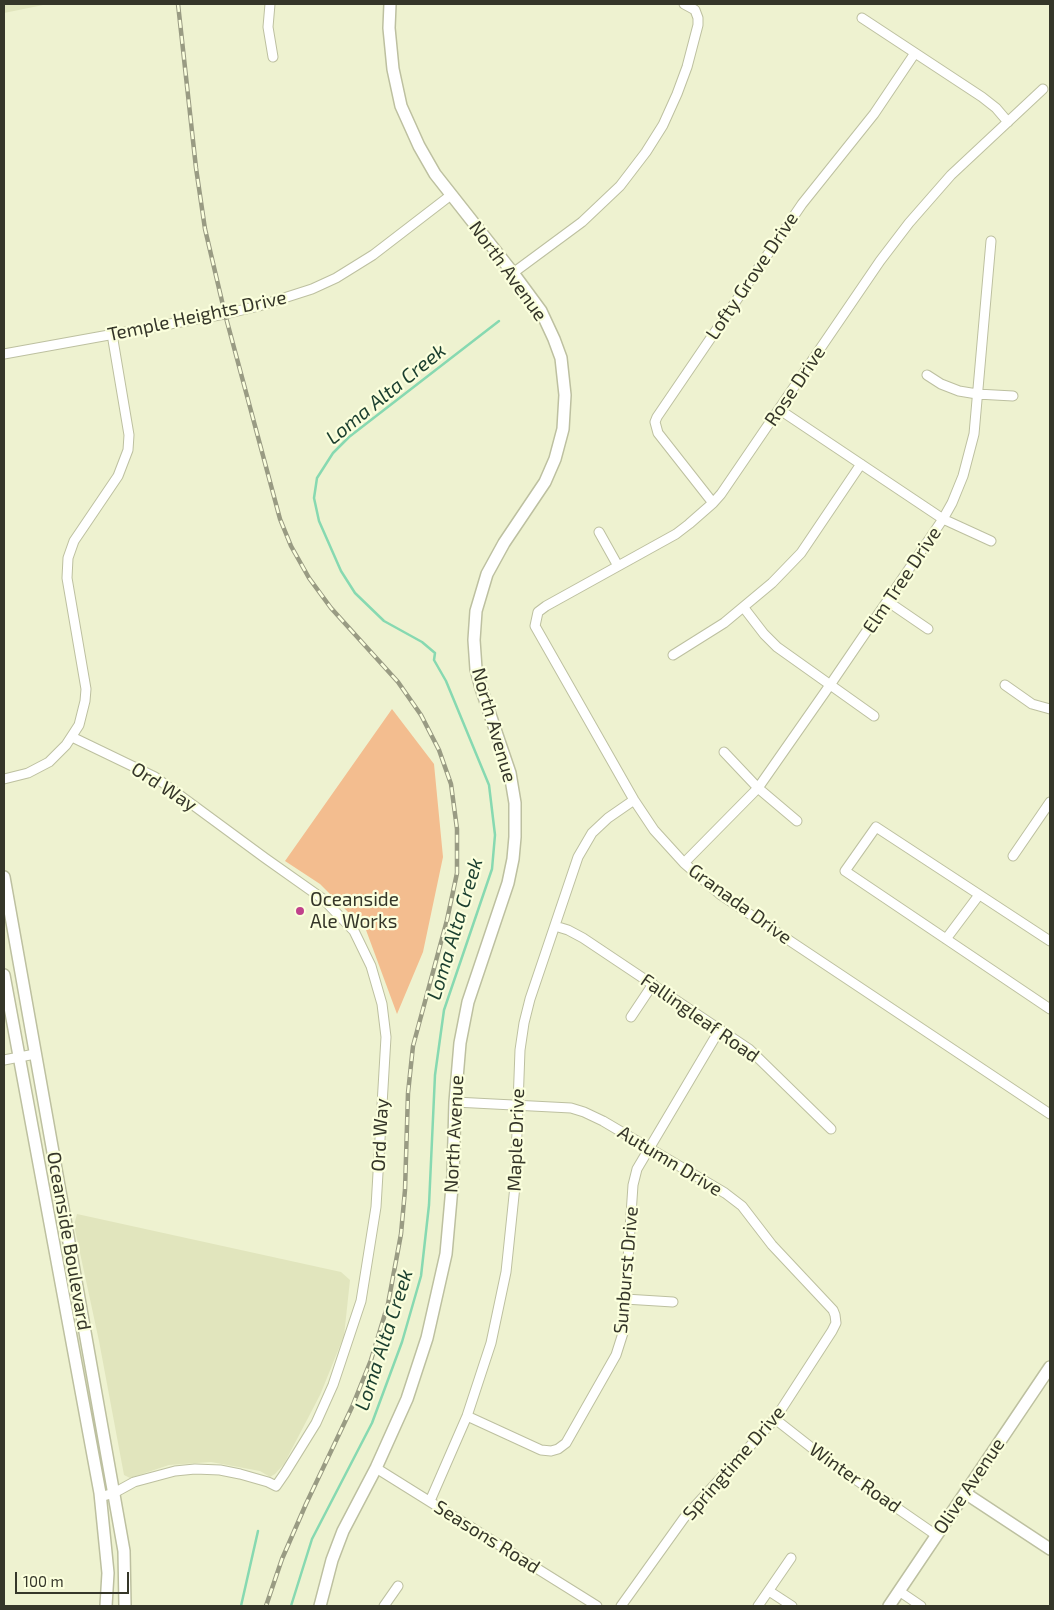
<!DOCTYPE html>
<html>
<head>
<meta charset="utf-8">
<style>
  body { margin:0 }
  #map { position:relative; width:1054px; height:1610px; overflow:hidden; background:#eef2d0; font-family:"Exo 2",sans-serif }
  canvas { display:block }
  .frame { position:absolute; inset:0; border:5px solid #353629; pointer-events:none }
  .scale { position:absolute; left:15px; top:1572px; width:114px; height:22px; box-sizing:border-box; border:2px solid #353629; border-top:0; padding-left:6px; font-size:15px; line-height:18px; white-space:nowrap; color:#353629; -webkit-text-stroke:4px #fbffdd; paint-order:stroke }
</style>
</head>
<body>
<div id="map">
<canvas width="1054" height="1610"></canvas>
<div class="frame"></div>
<div class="scale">100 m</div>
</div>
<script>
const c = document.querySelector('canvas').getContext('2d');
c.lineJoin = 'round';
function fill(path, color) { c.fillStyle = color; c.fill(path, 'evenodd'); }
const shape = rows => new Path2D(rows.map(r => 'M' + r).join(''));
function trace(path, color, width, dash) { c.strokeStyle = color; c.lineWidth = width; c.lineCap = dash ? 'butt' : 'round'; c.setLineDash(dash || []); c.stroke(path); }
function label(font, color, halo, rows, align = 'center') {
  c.font = font + ' "Exo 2",sans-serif'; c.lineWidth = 4.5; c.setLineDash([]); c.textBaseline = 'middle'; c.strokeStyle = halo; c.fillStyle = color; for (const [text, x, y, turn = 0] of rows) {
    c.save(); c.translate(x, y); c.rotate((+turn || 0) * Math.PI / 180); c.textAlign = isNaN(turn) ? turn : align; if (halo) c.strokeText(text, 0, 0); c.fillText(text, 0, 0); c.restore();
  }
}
fill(shape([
  [4,4,48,4,4,13],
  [77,1214,341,1272,350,1280,344,1336,320,1395,284,1464,275,1474,270,1477,260,1471,211,1462,169,1465,130,1478,124,1475,99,1341,74,1225]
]), '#e1e5bd');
fill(shape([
  [392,709,434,764,443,857,423,952,397,1014,366,930,320,884,285,861]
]), '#f3bd8f');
trace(shape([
  [241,1606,258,1531],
  [291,1606,312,1539,372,1423,402,1342,421,1276,429,1205,435,1075,444,1010,492,869,495,835,489,785,446,681,434,660,435,653,422,642,384,621,355,593,341,571,319,521,314,498,317,478,333,453,349,437,499,321]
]), '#87d9b1', 2.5);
const minor = shape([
  [270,4,268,27,273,57],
  [862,18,982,97,996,108,1008,122],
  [1043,89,951,175,909,223,880,261,721,494,713,503,689,524,676,534,546,606,538,612,535,626,634,800,654,830,684,863,721,895,1050,1114],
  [513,273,582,222,620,186,646,152,663,125,677,94,687,67,698,25,698,18,695,10,684,4],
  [4,354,225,314,259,306,312,289,336,278,373,255,451,195],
  [927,375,941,384,959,391,977,394,1013,396],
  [780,410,943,519,991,541],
  [713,503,658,433,655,422,657,417,802,204,874,114,915,53],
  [599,532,618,566],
  [887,601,928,629],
  [744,608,764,634,777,647,874,716],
  [673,655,724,623,772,583,801,553,861,464],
  [1005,685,1032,704,1050,709],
  [72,737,155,777,265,858,323,899,354,931,371,966,382,1004,386,1037,376,1207,361,1301,333,1385,316,1423,285,1473,276,1486,268,1482,240,1474,220,1470,195,1469,175,1471,134,1482,114,1493,100,1497],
  [724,752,758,788,797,821],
  [4,779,28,773,49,762,66,745,79,725,85,701,86,689,67,578,68,558,74,541,118,476,128,450,129,435,112,334],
  [1013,856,1050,802],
  [684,863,758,788,830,685,943,519,952,503,963,476,974,434,991,241],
  [555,926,568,930,583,938,749,1049,831,1129],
  [946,939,979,895],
  [1050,941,876,827,845,871,1050,1009],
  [631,1017,653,984],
  [4,1060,35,1054],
  [455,1102,571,1108,584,1112,603,1121,725,1193,742,1206,772,1245,833,1310,835,1315,836,1323,832,1331,775,1419,684,1518,621,1606],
  [625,1299,673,1302],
  [467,1416,541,1450,551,1451,558,1449,566,1443,616,1355,623,1333,633,1185,637,1169,720,1029],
  [775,1419,826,1459,936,1535],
  [376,1468,597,1606],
  [430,1501,467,1416,491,1343,506,1272,515,1186,520,1050,524,1023,530,999,578,857,592,833,608,818,634,800],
  [769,1591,792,1606],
  [899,1591,921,1606],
  [384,1606,398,1586],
  [758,1606,791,1558]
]);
const major = shape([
  [4,877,124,1551,125,1606],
  [4,975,100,1493,108,1573,106,1606],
  [965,1493,1050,1549],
  [320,1606,332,1560,343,1531,376,1468,407,1399,427,1338,446,1254,453,1176,455,1102,460,1043,468,1002,508,883,513,859,515,837,515,803,510,773,481,688,476,669,474,640,476,611,487,574,504,543,545,482,555,459,563,429,565,395,561,358,554,339,541,311,513,273,435,174,419,146,401,106,393,69,389,28,390,4],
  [889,1606,1050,1367]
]);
trace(minor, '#bdc0a0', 11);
trace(major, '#bdc0a0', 14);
trace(minor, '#fff', 9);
trace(major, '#fff', 11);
const rail = shape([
  [178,4,196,168,205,229,225,314,280,519,291,546,309,578,331,608,398,682,421,715,439,750,451,784,457,829,457,873,447,920,413,1046,408,1093,405,1190,401,1234,388,1304,371,1360,352,1407,306,1504,282,1559,266,1606]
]);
trace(rail, '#999b83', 4.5);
trace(rail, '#fbffdd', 2.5, [8]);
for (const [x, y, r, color] of [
  [300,911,5,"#c0418c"]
]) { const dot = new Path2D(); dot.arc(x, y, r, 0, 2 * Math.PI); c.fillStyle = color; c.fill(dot); trace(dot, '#fbffdd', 2); }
label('19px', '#353629', '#fbffdd', [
  ["North Avenue",508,271,54],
  ["Lofty Grove Drive",752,276,-56],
  ["Temple Heights Drive",197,316,-12],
  ["Rose Drive",795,386,-56],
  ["Elm Tree Drive",902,580,-56],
  ["North Avenue",494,725,74],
  ["Ord Way",164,787,33],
  ["Granada Drive",740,904,36],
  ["Fallingleaf Road",700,1018,35],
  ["North Avenue",454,1134,-87],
  ["Ord Way",380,1135,-87],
  ["Maple Drive",516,1140,-88],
  ["Autumn Drive",670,1161,31],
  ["Oceanside Boulevard",69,1241,80],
  ["Sunburst Drive",626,1270,-85],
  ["Springtime Drive",734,1463,-49],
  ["Winter Road",855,1478,35],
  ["Olive Avenue",969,1486,-56],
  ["Seasons Road",487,1537,32]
]);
label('19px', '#353629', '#fbffdd', [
  ["Oceanside",310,900],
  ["Ale Works",310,922]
], 'left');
label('italic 20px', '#1b3f2f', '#fbffdd', [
  ["Loma Alta Creek",386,394,-39],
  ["Loma Alta Creek",455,929,-73],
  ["Loma Alta Creek",384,1340,-72]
]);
</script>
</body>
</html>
